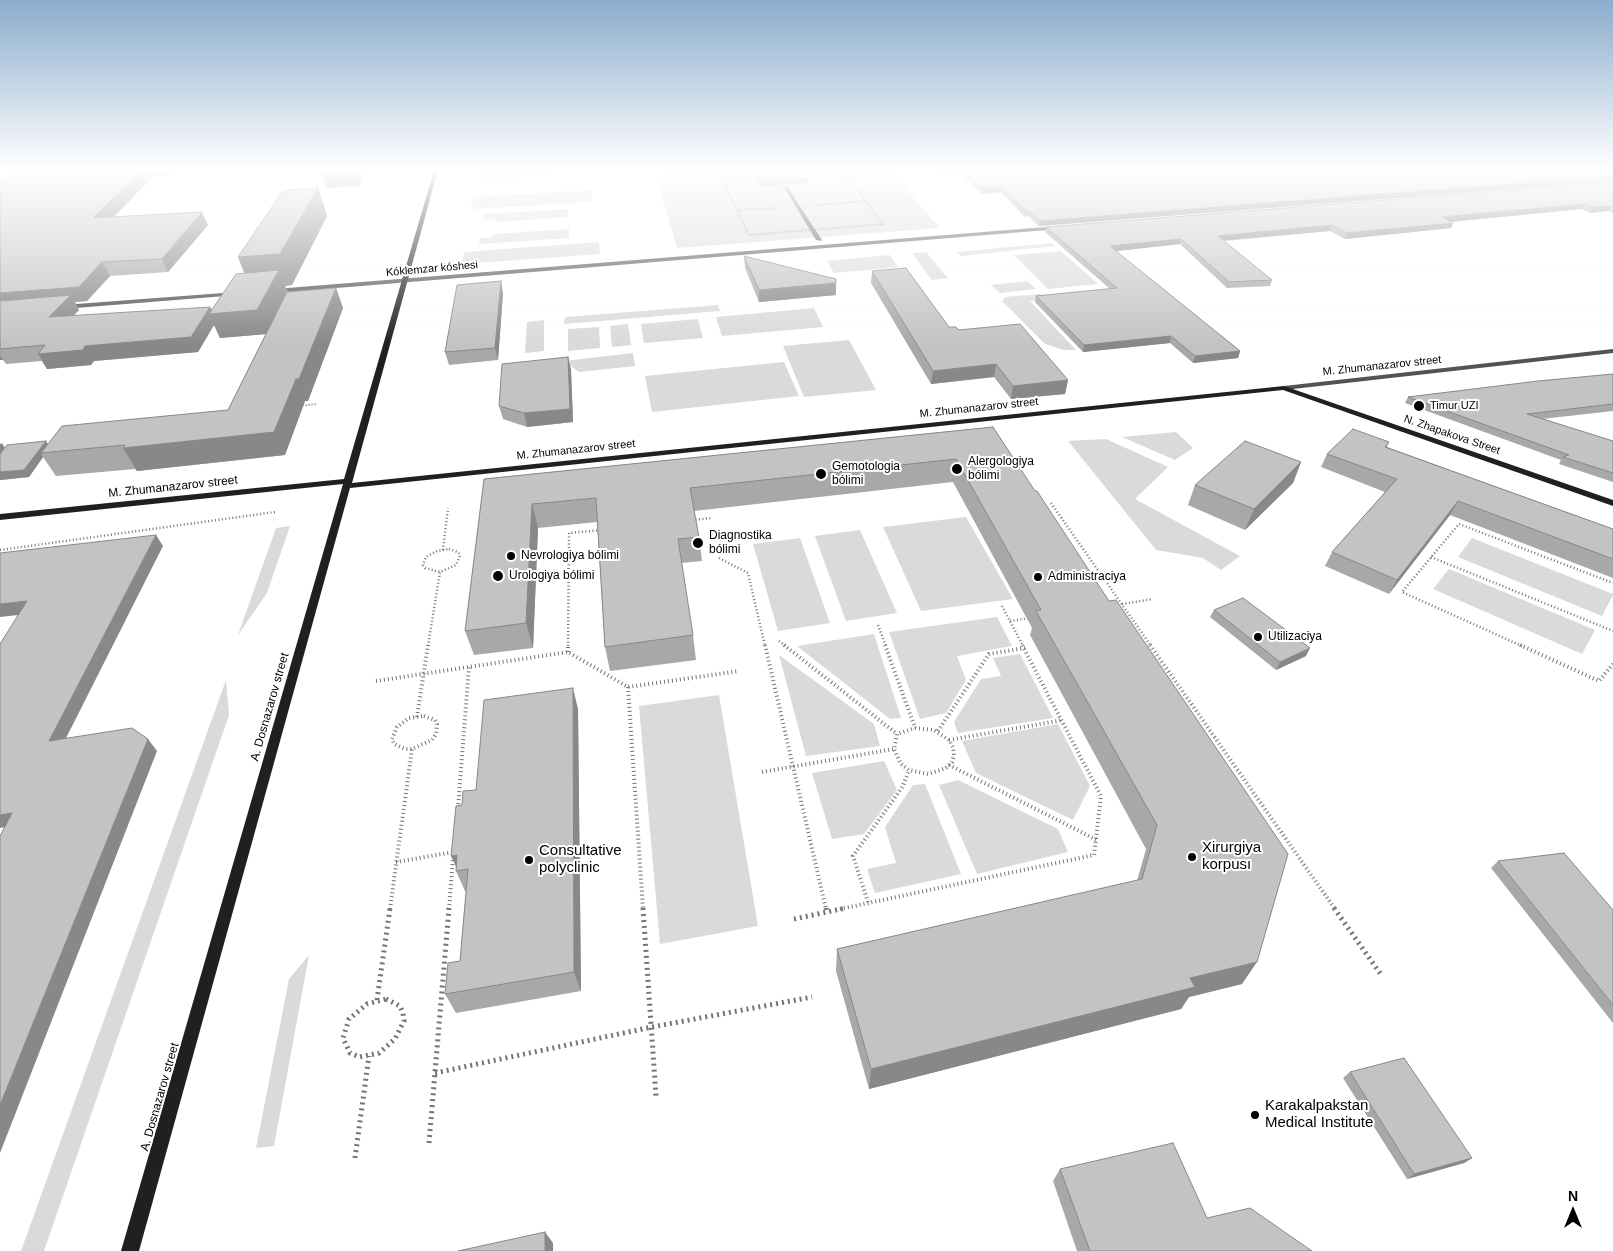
<!DOCTYPE html>
<html>
<head>
<meta charset="utf-8">
<style>
  body { margin:0 }
  #map { position:relative; width:1613px; height:1251px; overflow:hidden; background:#fff; font-family:Arial,sans-serif }
  canvas { display:block }
  .north { position:absolute; left:1548px; top:1186px; width:50px; height:50px; -webkit-text-stroke:4px #fff; paint-order:stroke; rotate:0deg; font-size:14px; font-weight:700; line-height:20px; text-align:center; color:#000 }
  .north::after { content:''; display:block; margin:auto; width:18px; height:22px; background:#000; clip-path:polygon(50% 0,100% 100%,50% 72%,0 100%) }
</style>
</head>
<body>
<div id="map">
<canvas width="1613" height="1251"></canvas>
<div class="north">N</div>
</div>
<script>
const c = document.querySelector('canvas').getContext('2d');
c.lineJoin = 'round';
function fill(path, color) { c.fillStyle = color; c.fill(path, 'evenodd'); }
const shape = rows => new Path2D(rows.map(r => 'M' + r).join(''));
function trace(path, color, width, dash) { c.strokeStyle = color; c.lineWidth = width; c.lineCap = dash ? 'butt' : 'round'; c.setLineDash(dash || []); c.stroke(path); }
function label(font, color, halo, rows, align = 'center') {
  c.font = font + ' Arial,sans-serif'; c.lineWidth = 4; c.setLineDash([]); c.textBaseline = 'middle'; c.strokeStyle = halo; c.fillStyle = color; for (const [text, x, y, turn = 0] of rows) {
    c.save(); c.translate(x, y); c.rotate((+turn || 0) * Math.PI / 180); c.textAlign = isNaN(turn) ? turn : align; if (halo) c.strokeText(text, 0, 0); c.fillText(text, 0, 0); c.restore();
  }
}
fill(shape([
  [483,170,541,170,541,175,482,179],
  [738,170,889,170,940,228,677,248,656,176],
  [592,190,592,202,471,209,474,197],
  [568,209,568,217,496,222,494,219,483,220,484,214],
  [569,229,569,238,479,244,480,238,491,238,495,234],
  [599,242,600,254,462,264,464,252],
  [1052,243,1055,246,961,256,957,252],
  [1061,251,1098,284,1048,289,1014,255],
  [926,252,948,278,932,280,912,253],
  [890,255,898,267,834,273,827,261],
  [1027,281,1036,289,1000,293,991,285],
  [1040,294,1045,299,1030,301,1076,350,1064,350,1045,344,1002,301,1005,297],
  [718,305,720,311,564,324,565,317],
  [814,308,823,327,722,336,716,317],
  [698,319,703,338,644,343,641,324],
  [544,320,544,351,525,353,527,322],
  [628,324,631,345,612,347,610,326],
  [599,327,600,348,568,351,568,329],
  [849,340,876,390,804,397,783,346],
  [633,353,635,366,579,372,564,361],
  [784,362,799,396,652,412,645,376],
  [1176,432,1193,448,1175,460,1122,437],
  [1106,439,1168,467,1135,499,1240,556,1221,570,1203,558,1156,550,1068,441],
  [966,517,1013,599,921,611,883,527],
  [290,526,267,593,238,635,276,528],
  [860,530,897,613,846,621,815,536],
  [800,538,830,623,778,631,753,544],
  [1472,538,1613,594,1613,595,1602,616,1458,557],
  [1449,569,1595,630,1582,654,1433,589],
  [997,617,1012,646,957,656,966,680,946,713,920,719,889,632],
  [874,634,901,718,890,719,797,646],
  [1020,654,1053,718,958,733,954,722,981,679,1001,676,993,658],
  [779,655,874,724,880,746,806,756],
  [226,680,229,715,44,1251,21,1251],
  [719,695,758,926,660,944,639,706],
  [1058,724,1090,786,1073,820,976,773,962,741],
  [884,761,897,790,864,834,832,839,812,773],
  [958,780,1058,829,1068,852,977,874,939,785],
  [925,784,961,874,875,893,867,869,896,863,885,827,913,785],
  [309,955,274,1146,256,1148,289,979]
]), '#dadada');
trace(shape([
  [548,170,548,175],
  [842,170,883,224,749,235,722,178,842,170],
  [366,172,372,171],
  [818,205,866,201],
  [738,210,777,208],
  [299,406,317,404]
]), '#757575', 2, [0.5, 1]);
trace(shape([
  [1051,503,1151,646],
  [692,520,712,518],
  [449,549,458,552,460,555,456,565,440,572,425,568,423,565,426,557,437,551,449,549],
  [0,550,275,512],
  [443,550,448,508],
  [1431,557,1613,631],
  [719,558,748,573,765,646],
  [1122,604,1153,599],
  [1002,606,1023,646],
  [1010,621,1029,618],
  [878,625,886,646],
  [779,641,786,646],
  [428,646,440,572],
  [568,646,569,533,601,530],
  [1522,646,1402,592,1459,524,1613,583]
]), '#757575', 2.5, [1, 2.5]);
trace(shape([
  [765,645,826,909],
  [784,645,897,734],
  [885,645,915,728],
  [1150,645,1335,909],
  [1520,645,1599,681,1613,664],
  [568,652,568,645],
  [376,681,568,652,628,687,739,671],
  [628,687,643,909],
  [424,716,435,720,437,724,436,734,432,740,412,749,405,749,394,744,392,739,397,727,409,718,424,716],
  [417,717,428,645],
  [915,728,934,730,949,740,953,747,954,755,952,762,946,768,928,774,909,770,901,764,894,749,897,734,915,728],
  [938,731,989,654,1025,648],
  [949,740,1063,720],
  [949,765,1097,840],
  [762,772,894,749],
  [458,808,469,667],
  [396,862,454,852],
  [868,902,853,856,903,786,909,770],
  [390,909,412,749],
  [449,909,453,859],
  [840,909,1094,855,1101,796,1022,645]
]), '#757575', 4, [1, 3]);
trace(shape([
  [643,908,656,1096],
  [826,908,827,912],
  [1334,908,1382,976],
  [794,919,846,908],
  [386,999,400,1006,403,1013,404,1021,395,1039,379,1053,359,1057,350,1053,343,1038,349,1019,367,1004,386,999],
  [377,1000,390,908],
  [435,1073,652,1027,812,997],
  [429,1143,449,908],
  [355,1158,369,1056]
]), '#757575', 5, [2, 4]);
fill(shape([
  [784,187,788,188,822,240,821,241,816,240,784,187],
  [1058,226,1060,227,1060,229,275,293,272,291,275,289,1058,226],
  [236,292,238,293,238,295,63,309,60,307,63,305,236,292],
  [1613,349,1613,353,1284,390,1280,388,1284,386,1613,349]
]), '#535353');
fill(shape([
  [434,170,438,170,352,483,1284,386,1613,500,1613,506,1283,390,350,488,139,1251,121,1251,343,484,0,520,0,514,344,479,434,170]
]), '#202020');
fill(shape([
  [37,170,178,170,173,175,153,176,114,217,208,225,168,272,110,276,87,301,75,302,79,310,73,316,210,307,212,310,244,273,238,257,318,188,327,216,292,285,285,286,288,292,336,288,343,308,308,401,305,401,285,455,137,471,135,469,56,476,43,457,29,477,0,480,0,443,5,448,46,441,48,444,228,410,266,334,220,338,214,325,198,352,94,361,91,365,47,369,42,361,6,364,3,360,0,360,0,182,33,174],
  [751,170,836,170,804,172,808,183,760,186],
  [939,170,1613,170,1613,181,1039,226,1028,216,1025,217,1001,192,982,194,957,171,941,172],
  [1613,182,1613,213,1608,211,1590,213,1581,209,1451,222,1453,223,1451,228,1345,239,1330,231,1224,241,1272,280,1270,286,1227,288,1180,244,1116,251,1240,351,1238,358,1193,363,1170,343,1083,352,1035,302,1036,296,1110,289,1045,232,1046,227],
  [744,256,836,295,759,302,745,268],
  [872,271,949,327,959,330,1068,380,1065,394,1011,399,994,377,931,384,871,283],
  [503,293,498,360,449,365,445,352],
  [568,357,571,370,573,422,527,427,503,419,499,406],
  [1613,374,1613,411,1542,419,1613,441,1613,482,1559,464,1561,460,1405,403,1408,397],
  [993,427,1242,984,1189,997,1181,1009,869,1089,836,971,837,949,1137,881,1146,849,1030,635,1032,628,953,482,694,511,699,537,702,561,681,563,693,635,696,660,610,671,605,647,597,522,538,528,533,648,474,655,465,631,484,479],
  [1389,442,1387,447,1613,529,1613,578,1450,515,1389,594,1325,566,1332,552,1385,492,1321,467,1327,454],
  [1301,462,1293,483,1245,530,1188,505,1195,485],
  [1214,610,1306,656,1276,670,1210,617],
  [578,709,581,991,456,1013,445,994,460,961,466,891,465,891,456,871,462,805,476,790],
  [1498,861,1613,910,1613,1023,1491,868],
  [1350,1072,1472,1158,1464,1163,1407,1179,1343,1078],
  [1060,1169,1207,1218,1312,1251,1077,1251,1053,1181]
]), '#a8a8a8');
fill(shape([
  [142,170,178,170,173,175,153,176,100,231,93,218],
  [321,170,367,170,359,186,326,188],
  [800,170,836,170,800,173],
  [941,170,957,170,957,171,941,172],
  [1613,176,1613,181,1039,226,1040,221],
  [808,178,808,183,760,186,760,181],
  [1002,187,1001,192,982,194,982,188],
  [318,188,327,216,292,285,285,286,288,293,267,334,220,338,214,325,198,352,94,361,91,365,47,369,38,354,85,346,210,307,214,314,251,288,238,257],
  [1584,204,1581,209,1439,223,1442,217],
  [1612,206,1608,211,1590,213,1593,207],
  [202,212,208,225,168,272,162,259],
  [1453,223,1451,228,1345,239,1347,233],
  [1332,225,1330,231,1216,241,1218,236],
  [1181,239,1180,244,1108,252,1110,246],
  [102,262,110,276,87,301,75,302,79,310,58,332,0,308,0,293],
  [836,279,836,295,759,302,759,290],
  [501,281,503,293,498,360,495,348],
  [336,288,343,308,308,401,305,401,285,455,137,471,123,448,274,432,296,379],
  [1171,336,1170,343,1083,352,1084,345],
  [1240,351,1238,358,1193,363,1195,356],
  [0,355,3,360,0,360],
  [568,357,571,370,573,422,527,427,524,413],
  [996,364,994,377,931,384,933,371],
  [1068,380,1065,394,1011,399,1013,386],
  [46,441,50,448,41,453,43,457,29,477,0,480,0,472],
  [2,443,6,450,0,458,0,445],
  [1301,462,1293,483,1245,530,1254,509],
  [1458,501,1450,515,1389,594,1397,580],
  [532,504,538,528,533,648,526,623],
  [156,535,163,546,59,752,49,741],
  [27,601,36,613,0,617,0,604],
  [1310,648,1306,656,1276,670,1280,662],
  [573,688,578,709,581,991,574,972],
  [148,739,157,751,0,1153,0,1105],
  [12,813,23,824,0,828,0,815],
  [457,855,458,871,451,856],
  [1257,962,1242,984,1189,997,1181,1009,869,1089,871,1069,1190,978],
  [1472,1158,1464,1163,1407,1179,1414,1174],
  [545,1232,553,1243,553,1251,545,1251]
]), '#888');
const building = shape([
  [37,170,142,170,93,218,202,212,162,259,102,262,79,287,0,293,0,182,9,175,33,174,37,170],
  [754,170,802,170,808,178,760,181,754,170],
  [962,170,1613,170,1613,176,1040,221,1028,211,1026,211,1002,187,982,188,962,170],
  [1613,182,1613,206,1612,206,1593,207,1584,204,1442,217,1453,223,1347,233,1332,225,1218,236,1272,280,1229,282,1181,239,1110,246,1240,351,1195,356,1171,336,1084,345,1036,296,1117,288,1046,227,1613,182],
  [318,188,280,254,238,257,282,192,286,192,288,190,318,188],
  [744,256,836,279,836,283,759,290,744,256],
  [906,268,949,327,956,327,959,330,1020,324,1068,380,1013,386,996,364,933,371,872,271,906,268],
  [279,270,257,310,209,314,236,274,279,270],
  [501,281,495,348,445,352,457,285,501,281],
  [336,288,299,379,296,379,274,432,123,448,125,445,41,453,62,426,228,410,287,292,336,288],
  [71,295,49,317,210,307,191,337,85,346,83,350,38,354,45,345,0,349,0,345,1,344,0,344,0,301,71,295],
  [568,357,570,409,524,413,499,406,502,364,568,357],
  [1613,374,1613,404,1527,414,1613,441,1613,473,1563,457,1569,455,1408,397,1538,381,1613,374],
  [993,427,1035,491,1037,491,1109,601,1116,600,1288,854,1257,962,1190,978,1195,987,871,1069,837,949,1142,879,1157,825,1036,611,1041,610,956,459,690,488,699,537,678,539,693,635,605,647,596,498,532,504,526,623,465,631,484,479,993,427],
  [1353,429,1389,442,1385,447,1613,529,1613,559,1458,501,1397,580,1332,552,1397,479,1327,454,1353,429],
  [46,441,24,470,0,472,0,454,7,445,46,441],
  [1245,441,1301,462,1254,509,1195,485,1245,441],
  [156,535,49,741,132,728,148,739,0,1105,0,836,12,813,0,815,0,644,27,601,0,604,0,553,156,535],
  [1243,598,1310,648,1280,662,1214,610,1243,598],
  [573,688,574,972,445,994,448,963,460,961,468,869,456,871,457,855,451,856,456,806,462,805,463,791,476,790,484,700,573,688],
  [1564,853,1613,910,1613,1005,1498,861,1564,853],
  [1404,1058,1472,1158,1414,1174,1350,1072,1404,1058],
  [1173,1143,1207,1218,1250,1208,1312,1251,1090,1251,1060,1169,1173,1143],
  [545,1232,545,1251,458,1251,545,1232]
]);
fill(building, '#c3c3c3');
trace(building, '#888', 1);
const sky = c.createLinearGradient(0, 0, 0, 345);
sky.addColorStop(0, '#8baccc');
sky.addColorStop(0.49, '#fff');
sky.addColorStop(1, '#ffffff00');
c.fillStyle = sky;
c.fillRect(0, 0, 1613, 345);
for (const [x, y, r, color] of [
  [1419,406,6,"#000"],
  [957,469,6,"#000"],
  [821,474,6,"#000"],
  [698,543,6,"#000"],
  [511,556,5,"#000"],
  [498,576,6,"#000"],
  [1038,577,5,"#000"],
  [1258,637,5,"#000"],
  [1192,857,5,"#000"],
  [529,860,5,"#000"],
  [1255,1115,5,"#000"]
]) { const dot = new Path2D(); dot.arc(x, y, r, 0, 2 * Math.PI); c.fillStyle = color; c.fill(dot); trace(dot, '#fff', 2); }
label('11px', '#000', '#fff', [
  ["Kóklemzar kóshesi",432,269,-5],
  ["M. Zhumanazarov street",1382,366,-6],
  ["M. Zhumanazarov street",979,408,-6],
  ["N. Zhapakova Street",1452,435,19],
  ["M. Zhumanazarov street",576,450,-6]
]);
label('11px', '#000', '#fff', [
  ["Timur UZI",1430,406]
], 'left');
label('12px', '#000', '#fff', [
  ["Alergologiya",968,462],
  ["bólimi",968,476],
  ["Gemotologia",832,467],
  ["bólimi",832,481],
  ["Diagnostika",709,536],
  ["bólimi",709,550],
  ["Nevrologiya bólimi",521,556],
  ["Urologiya bólimi",509,576],
  ["Administraciya",1048,577],
  ["Utilizaciya",1268,637]
], 'left');
label('12px', '#000', '#fff', [
  ["M. Zhumanazarov street",173,487,-6],
  ["A. Dosnazarov street",270,707,-74],
  ["A. Dosnazarov street",160,1097,-74]
]);
label('15px', '#000', '#fff', [
  ["Xirurgiya",1202,848],
  ["korpusı",1202,865],
  ["Consultative",539,851],
  ["polyclinic",539,868],
  ["Karakalpakstan",1265,1106],
  ["Medical Institute",1265,1123]
], 'left');
</script>
</body>
</html>
